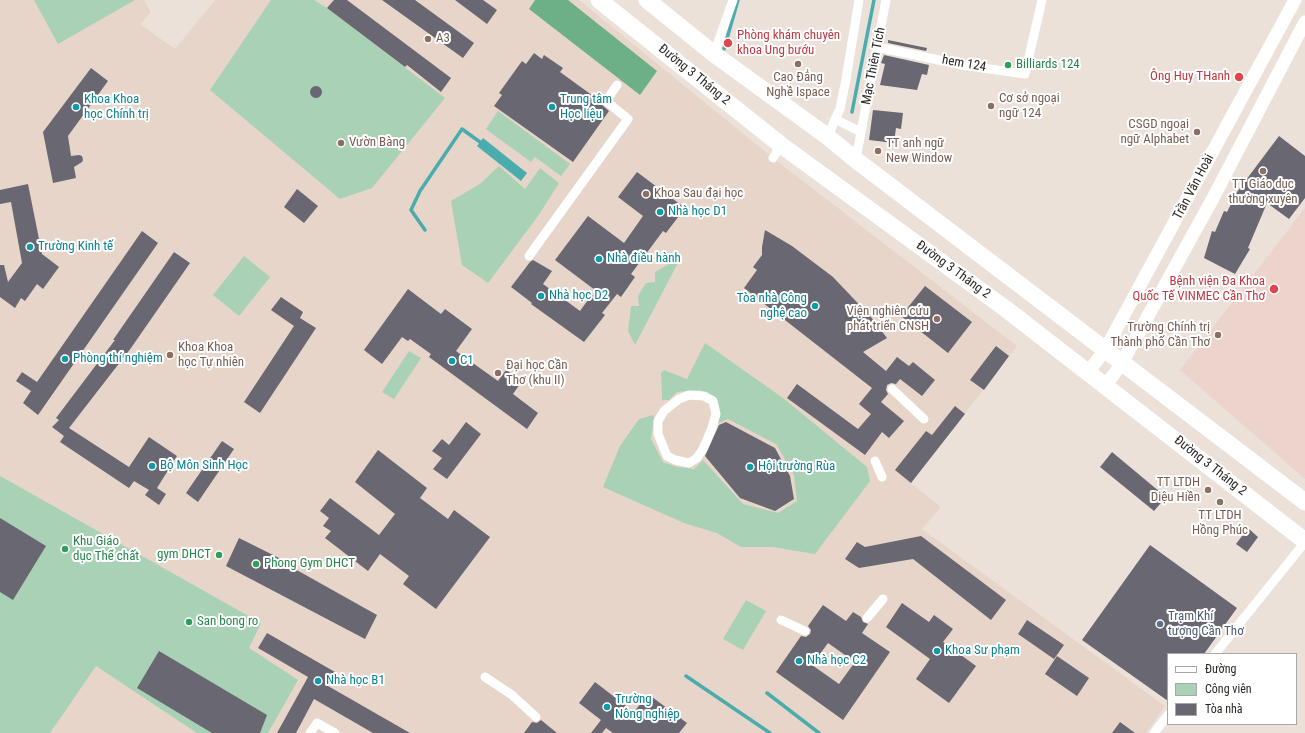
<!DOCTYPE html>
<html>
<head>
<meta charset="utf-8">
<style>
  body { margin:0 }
  #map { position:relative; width:1305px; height:733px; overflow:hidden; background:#ece1d9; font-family:"Roboto Condensed",sans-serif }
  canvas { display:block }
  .legend { position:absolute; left:1167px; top:653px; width:130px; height:72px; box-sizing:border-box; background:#fff; border:1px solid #aaa8a7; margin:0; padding:5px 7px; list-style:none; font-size:12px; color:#2a2623 }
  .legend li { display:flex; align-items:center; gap:8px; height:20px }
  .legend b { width:20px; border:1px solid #aaa8a7 }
</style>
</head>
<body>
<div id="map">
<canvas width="1305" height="733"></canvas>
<ul class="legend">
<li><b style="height:5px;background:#fff"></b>Đường</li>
<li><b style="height:11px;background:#a8d1b6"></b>Công viên</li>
<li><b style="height:11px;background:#696771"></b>Tòa nhà</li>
</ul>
</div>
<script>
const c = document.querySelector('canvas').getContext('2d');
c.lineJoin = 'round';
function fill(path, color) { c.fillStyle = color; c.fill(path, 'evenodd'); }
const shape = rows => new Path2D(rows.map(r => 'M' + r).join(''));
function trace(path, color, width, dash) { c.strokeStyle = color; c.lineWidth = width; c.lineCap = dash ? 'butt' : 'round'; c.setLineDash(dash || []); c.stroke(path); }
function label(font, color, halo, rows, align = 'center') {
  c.font = font + ' "Roboto Condensed",sans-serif'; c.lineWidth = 4; c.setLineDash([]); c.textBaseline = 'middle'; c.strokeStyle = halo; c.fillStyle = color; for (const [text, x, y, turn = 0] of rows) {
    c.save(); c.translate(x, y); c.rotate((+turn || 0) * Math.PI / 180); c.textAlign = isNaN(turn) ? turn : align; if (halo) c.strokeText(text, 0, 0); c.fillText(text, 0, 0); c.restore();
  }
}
fill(shape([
  [0,0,144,0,151,12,140,24,175,49,215,0,579,0,773,158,1017,346,911,483,941,507,922,529,1165,706,1146,733,0,733]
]), '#e7d5c9');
fill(shape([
  [1305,208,1305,479,1180,370]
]), '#ecd3cb');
fill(shape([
  [34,0,135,0,58,44],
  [271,0,314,0,327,8,445,98,372,188,340,199,210,90],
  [498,111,570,164,561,176,535,157,531,162,486,129],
  [499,166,525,189,540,168,559,183,538,216,488,283,462,265,451,201,480,184],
  [244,256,270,277,239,316,213,295],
  [681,257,635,345,628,331,631,306,639,306,638,296,646,283,655,282,655,272],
  [705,343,783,398,867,467,870,481,815,554,773,547,741,547,717,533,684,523,603,487,620,446,639,419,653,415,654,418,651,439,663,462,677,467,694,469,703,460,743,504,778,513,797,501,794,475,776,444,728,419,717,424,715,398,699,390,677,392,669,400,662,400,661,373,664,370,687,379],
  [409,351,421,358,394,399,382,392],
  [0,476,261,623,249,648,298,680,268,733,197,733,96,666,50,733,0,733],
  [746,600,766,611,743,650,723,639]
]), '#a8d1b6');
fill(shape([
  [535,0,568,0,657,71,640,95,529,9]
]), '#6daf87');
fill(shape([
  [483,138,527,173,521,181,477,146]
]), '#4bacae');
trace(shape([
  [724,49,738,0],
  [852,112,874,0],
  [425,230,411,210,420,191,462,129,480,142],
  [686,676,770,733],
  [767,693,819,733]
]), '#4bacae', 3.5);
fill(shape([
  [334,0,347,0,451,78,441,92,407,65,405,67,327,8],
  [382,0,415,0,474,43,463,58],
  [455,0,483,0,497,10,487,24],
  [888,40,927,48,926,51,888,43],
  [534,53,542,59,544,55,563,68,560,72,600,101,602,105,609,111,573,162,494,106,502,95,499,93,522,61,526,64],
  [884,55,929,65,927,75,922,74,917,90,880,85,885,64,881,63],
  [91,68,108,81,68,136,71,156,79,155,82,156,83,160,82,162,74,167,76,178,53,183,43,132],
  '310 92a6 6 0 1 1 12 0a6 6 0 1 1-12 0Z',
  [873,110,903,113,901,129,896,128,894,143,869,140],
  [1279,136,1305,156,1305,198,1289,219,1267,203,1248,248,1250,249,1235,274,1204,258,1212,231,1215,232,1224,211,1227,212,1237,192],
  [637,172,685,208,666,233,663,231,631,274,635,277,621,297,617,294,602,313,605,315,584,342,531,304,532,303,511,287,530,262,533,260,552,271,543,284,580,311,595,290,555,260,588,216,624,243,643,216,618,197],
  [28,184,42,254,59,267,43,289,37,284,25,301,21,298,15,308,0,297,0,265,4,265,8,282,22,263,11,202,0,204,0,190],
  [297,189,318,206,304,223,284,207],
  [765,230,792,246,833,277,871,317,887,338,863,352,886,371,897,357,909,366,913,362,935,380,922,396,900,379,896,384,891,383,887,385,886,390,888,394,881,402,904,421,889,438,882,432,865,455,787,398,797,384,858,429,871,414,859,404,872,388,744,288,757,270,753,267,762,255,762,247],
  [142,231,158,243,38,415,23,403,31,391,16,381,22,372,37,382],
  [174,252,190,263,131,348,69,428,129,467,149,437,177,456,157,488,166,494,159,505,145,495,149,490,134,481,129,488,60,442,64,436,52,427,59,420,56,418,115,340,113,340],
  [925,286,972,322,948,353,901,316],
  [408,289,441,314,445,309,472,329,456,351,498,381,506,370,522,381,513,394,538,413,527,429,429,357,431,354,410,339,408,341,402,337,382,364,364,350],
  [281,297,303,312,300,318,316,328,260,413,244,402,294,326,271,310],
  [996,346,1009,356,984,390,970,380],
  [955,406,965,414,911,483,895,470,926,431,932,435],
  [466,422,481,434,447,479,433,469,442,458,432,451,442,439,449,445],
  [726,422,775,448,790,476,794,499,775,511,740,498,705,456,719,425],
  [222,441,234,449,198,502,186,493],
  [378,450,427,488,420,498,448,519,454,510,490,537,436,609,403,584,409,576,380,554,368,571,325,538,331,531,323,526,329,518,320,511,330,498,379,535,395,514,355,482],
  [1112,452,1166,497,1154,511,1100,467],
  [0,518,46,546,13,600,0,592],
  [1248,528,1258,537,1247,552,1236,544],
  [921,536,1006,600,991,620,913,559,859,568,845,559,857,542,865,547],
  [239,538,287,562,286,564,377,615,365,639,226,566],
  [1150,545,1237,608,1204,654,1168,654,1168,701,1082,640],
  [902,603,929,622,934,615,953,629,943,642,976,666,949,703,916,679,930,659,886,627],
  [823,605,846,621,853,612,861,617,863,622,868,624,862,633,890,652,843,720,776,672,801,636,806,637,810,634,811,630,808,626],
  [828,643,855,662,839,684,812,665],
  [1027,620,1064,645,1054,659,1018,634],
  [267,633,335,672,328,686,410,733,373,733,314,699,296,733,277,733,308,677,258,648],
  [159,651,267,715,260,733,212,733,137,688],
  [1057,656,1089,678,1077,696,1045,674],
  [595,682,634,712,648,694,687,723,679,733,613,733,606,728,602,733,591,733,601,720,579,703],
  [541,720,557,733,524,733,532,722,537,723],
  [1120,722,1135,733,1112,733]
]), '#696771');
trace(shape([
  [877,47,962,65,1025,74,1042,0],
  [714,54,733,0],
  [835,119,840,109,846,79,859,0],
  [861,132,886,0],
  [828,137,835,119,861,132,856,160],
  [773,158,781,145],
  [529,256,628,119,606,101,617,85],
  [892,389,924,419],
  [689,395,704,396,713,401,716,414,712,428,703,449,697,458,689,463,675,460,667,456,658,434,658,421,664,411,679,399,689,395],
  [875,461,882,477],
  [867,618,883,599],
  [781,620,805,631],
  [1215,654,1305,542],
  [485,677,512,695,536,717],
  [310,733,317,723,335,733],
  [1154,733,1168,715]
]), '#fff', 9);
trace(shape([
  [1089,371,1105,350,1295,0],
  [1106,385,1122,363,1212,200,1305,22]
]), '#fff', 13);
trace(shape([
  [599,0,781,145,1006,309,1305,541],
  [647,0,714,54,828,137,856,160,1305,502]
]), '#fff', 17);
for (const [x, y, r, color] of [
  [428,39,4,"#8d6e63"],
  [728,43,5,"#e0444e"],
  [798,64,4,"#8d6e63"],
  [1008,65,4,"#2e9e5b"],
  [1239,77,5,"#e0444e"],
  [991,106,4,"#8d6e63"],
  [76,107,4,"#0f9aa8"],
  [552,107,4,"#0f9aa8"],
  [1197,132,4,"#8d6e63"],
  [341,143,4,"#8d6e63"],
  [878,151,4,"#8d6e63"],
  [1263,171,4,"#8d6e63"],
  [646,194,4,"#8d6e63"],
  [660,212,4,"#0f9aa8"],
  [30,247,4,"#0f9aa8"],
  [599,259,4,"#0f9aa8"],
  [1274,289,5,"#e0444e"],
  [541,296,4,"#0f9aa8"],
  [815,306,4,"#0f9aa8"],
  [937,319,4,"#8d6e63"],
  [1218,335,4,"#8d6e63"],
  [170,355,4,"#8d6e63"],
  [65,359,4,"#0f9aa8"],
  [452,361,4,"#0f9aa8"],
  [498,373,4,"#8d6e63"],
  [152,466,4,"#0f9aa8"],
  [750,467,4,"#0f9aa8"],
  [1208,490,4,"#8d6e63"],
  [1220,502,4,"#8d6e63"],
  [65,549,4,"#2e9e5b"],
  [219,555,4,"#2e9e5b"],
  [256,564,4,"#2e9e5b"],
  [189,622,4,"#2e9e5b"],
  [1160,624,4,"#5c6f8a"],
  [937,651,4,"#0f9aa8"],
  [799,661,4,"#0f9aa8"],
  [318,681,4,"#0f9aa8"],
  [607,707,4,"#0f9aa8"]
]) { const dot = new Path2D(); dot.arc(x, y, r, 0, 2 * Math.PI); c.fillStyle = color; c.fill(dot); trace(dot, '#fff', 1.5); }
label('13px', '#be3a42', '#fff', [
  ["Phòng khám chuyên",737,36,"left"],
  ["khoa Ung bướu",737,51,"left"],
  ["Ông Huy THanh",1230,77],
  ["Bệnh viện Đa Khoa",1265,282],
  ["Quốc Tế VINMEC Cần Thơ",1265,297]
], 'right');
label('13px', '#785e54', '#fff', [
  ["A3",436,39],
  ["Cao Đẳng",798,78,"center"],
  ["Nghề Ispace",798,93,"center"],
  ["Cơ sở ngoại",999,99],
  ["ngữ 124",999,114],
  ["CSGD ngoại",1189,125,"right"],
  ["ngữ Alphabet",1189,140,"right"],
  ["Vườn Bàng",349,143],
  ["TT anh ngữ",886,144],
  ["New Window",886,159],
  ["TT Giáo dục",1263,185,"center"],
  ["thường xuyên",1263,200,"center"],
  ["Khoa Sau đại học",654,194],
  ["Viện nghiên cứu",929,312,"right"],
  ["phát triển CNSH",929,327,"right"],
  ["Trường Chính trị",1210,328,"right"],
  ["Thành phố Cần Thơ",1210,343,"right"],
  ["Khoa Khoa",178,348],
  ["học Tự nhiên",178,363],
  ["Đại học Cần",506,366],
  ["Thơ (khu II)",506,381],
  ["TT LTDH",1200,483,"right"],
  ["Diệu Hiền",1200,498,"right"],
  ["TT LTDH",1220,516,"center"],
  ["Hồng Phúc",1220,531,"center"]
], 'left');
label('13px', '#2a2623', '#fff', [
  ["hem 124",964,64,10],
  ["Mạc Thiên Tích",874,66,-79],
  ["Đường 3 Tháng 2",694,75,39],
  ["Trần Văn Hoài",1194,187,-62],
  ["Đường 3 Tháng 2",953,270,36],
  ["Đường 3 Tháng 2",1210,466,38]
]);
label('13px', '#27864d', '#fff', [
  ["Billiards 124",1016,65],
  ["Khu Giáo",73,542],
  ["dục Thể chất",73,557],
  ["gym DHCT",211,555,"right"],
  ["Phong Gym DHCT",264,564],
  ["San bong ro",197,622]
], 'left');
label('13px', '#0d838f', '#fff', [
  ["Khoa Khoa",84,100],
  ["học Chính trị",84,115],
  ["Trung tâm",560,100],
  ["Học liệu",560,115],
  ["Nhà học D1",668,212],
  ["Trường Kinh tế",38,247],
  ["Nhà điều hành",607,259],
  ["Nhà học D2",549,296],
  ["Tòa nhà Công",807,299,"right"],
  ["nghệ cao",807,314,"right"],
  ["Phòng thí nghiệm",73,359],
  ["C1",460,361],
  ["Bộ Môn Sinh Học",160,466],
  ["Hội trường Rùa",758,467],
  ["Khoa Sư phạm",945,651],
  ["Nhà học C2",807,661],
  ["Nhà học B1",326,681],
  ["Trường",615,700],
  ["Nông nghiệp",615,715]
], 'left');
label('13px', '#4e5e75', '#fff', [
  ["Trạm Khí",1168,617],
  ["tượng Cần Thơ",1168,632]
], 'left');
</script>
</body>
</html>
